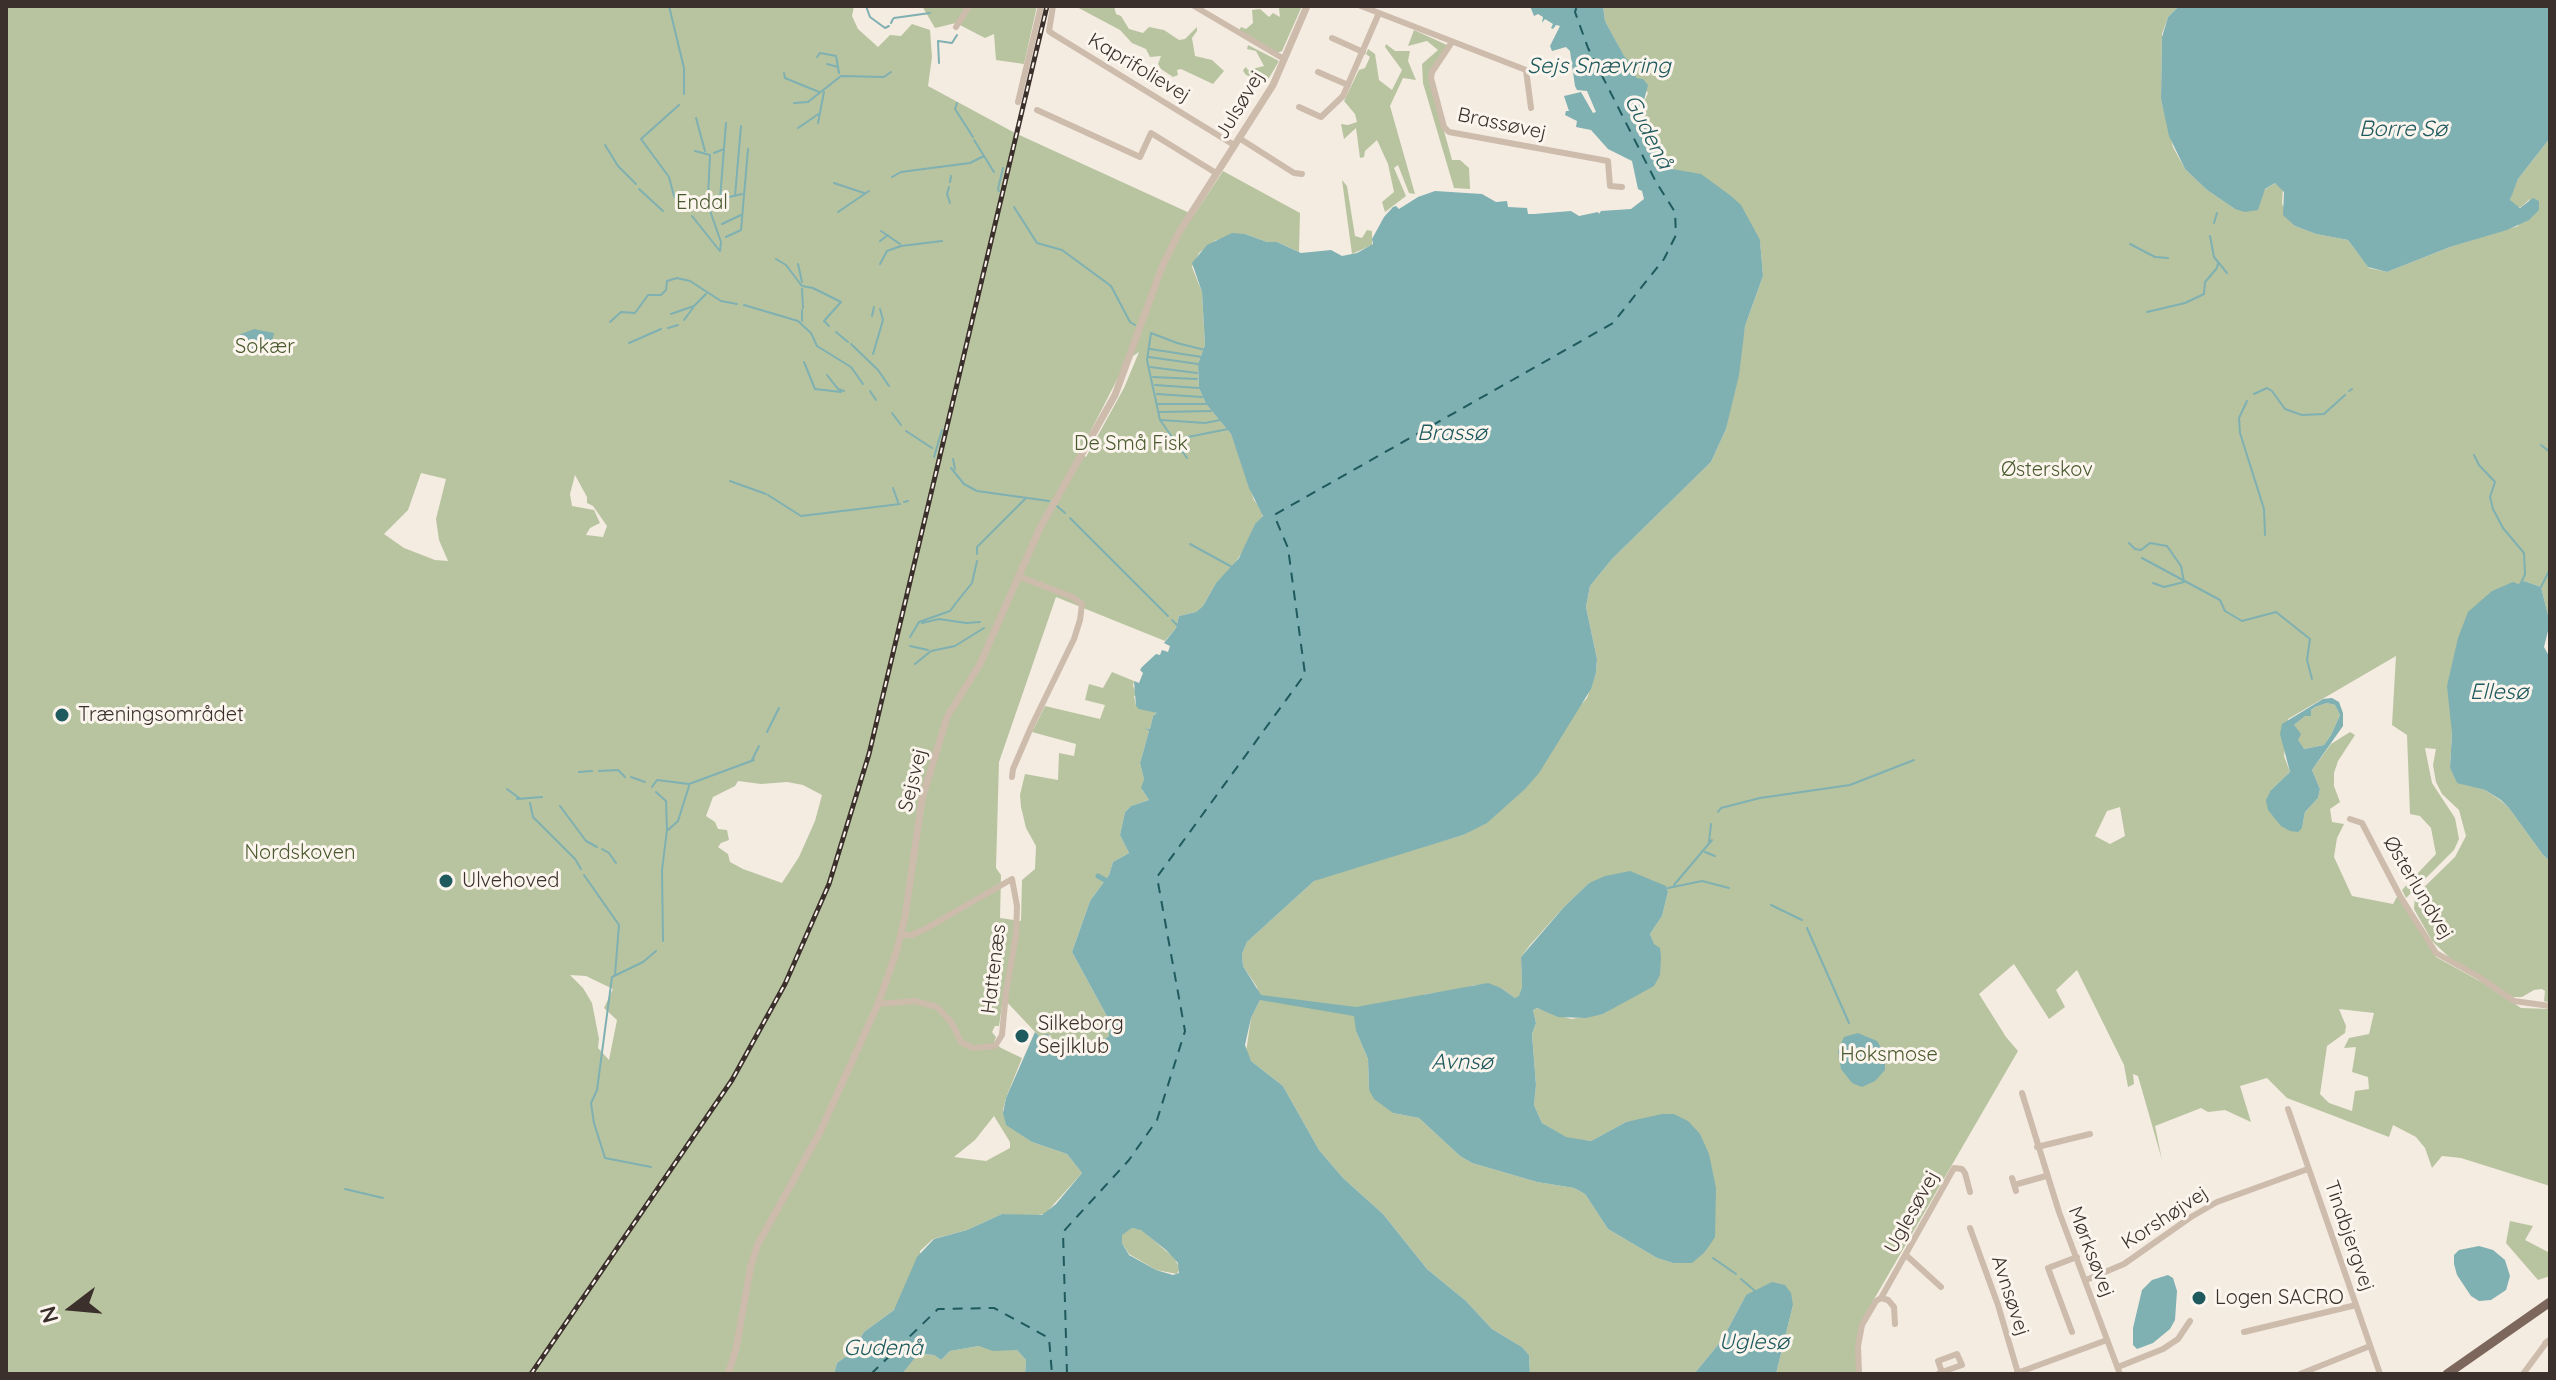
<!DOCTYPE html>
<html>
<head>
<meta charset="utf-8">
<style>
  body { margin:0 }
  #map { position:relative; width:2556px; height:1380px; overflow:hidden; background:#f4ebe1; font-family:Quicksand,sans-serif }
  canvas { display:block }
  .frame { position:absolute; inset:0; border:8px solid #3b302b; pointer-events:none }
  .north { position:absolute; left:32px; top:1268px; width:80px; height:80px; -webkit-text-stroke:6px #fbf5ee; paint-order:stroke; rotate:254deg; font-size:22px; font-weight:700; line-height:32px; text-align:center; color:#3b302b }
  .north::after { content:''; display:block; margin:auto; width:28px; height:36px; background:#3b302b; clip-path:polygon(50% 0,100% 100%,50% 72%,0 100%) }
</style>
</head>
<body>
<div id="map">
<canvas width="2556" height="1380"></canvas>
<div class="frame"></div>
<div class="north">N</div>
</div>
<script>
const c = document.querySelector('canvas').getContext('2d');
c.lineJoin = 'round';
function fill(path, color) { c.fillStyle = color; c.fill(path, 'evenodd'); }
const shape = rows => new Path2D(rows.map(r => 'M' + r).join(''));
function trace(path, color, width, dash) { c.strokeStyle = color; c.lineWidth = width; c.lineCap = dash ? 'butt' : 'round'; c.setLineDash(dash || []); c.stroke(path); }
function label(font, color, halo, rows, align = 'center') {
  c.font = font + ' Quicksand,sans-serif'; c.lineWidth = 6; c.setLineDash([]); c.textBaseline = 'middle'; c.strokeStyle = halo; c.fillStyle = color; for (const [text, x, y, turn = 0] of rows) {
    c.save(); c.translate(x, y); c.rotate((+turn || 0) * Math.PI / 180); c.textAlign = isNaN(turn) ? turn : align; if (halo) c.strokeText(text, 0, 0); c.fillText(text, 0, 0); c.restore();
  }
}
fill(shape([
  [6,6,854,6,852,16,858,29,878,47,890,35,901,36,912,24,930,30,932,57,928,86,1015,133,1194,215,1223,171,1300,213,1299,252,1277,242,1267,242,1245,234,1230,234,1225,239,1216,240,1199,253,1192,267,1202,292,1205,345,1198,364,1199,388,1206,404,1231,434,1254,500,1263,512,1262,518,1254,526,1247,545,1232,567,1216,583,1203,606,1196,612,1179,616,1176,628,1165,641,1056,597,999,762,996,868,1001,875,1000,918,1021,921,1022,880,1035,869,1036,846,1026,828,1021,807,1020,795,1025,774,1058,780,1059,753,1074,756,1076,744,1032,732,1045,706,1100,719,1105,705,1085,700,1089,684,1103,688,1112,672,1134,681,1133,686,1138,696,1134,696,1136,706,1157,713,1153,716,1150,729,1146,728,1149,731,1140,763,1144,779,1142,790,1149,800,1131,806,1125,812,1120,835,1129,853,1113,862,1109,875,1090,901,1072,952,1109,1020,1109,1036,1103,1040,1055,1044,1050,1035,1039,1036,1003,998,999,1026,995,1026,992,1032,996,1037,994,1042,1001,1048,1022,1058,1006,1098,1003,1110,1006,1124,1032,1142,1067,1154,1082,1173,1045,1214,1031,1216,1002,1214,967,1230,933,1239,920,1251,924,1273,894,1310,864,1332,852,1352,837,1363,834,1374,6,1374],
  [1139,352,1124,388,1086,457,1080,452,1127,360],
  [421,473,446,479,436,519,439,540,448,561,435,560,404,548,384,534,408,510],
  [575,475,587,497,587,503,593,506,607,526,603,537,586,535,590,528,600,523,594,510,572,506,570,494],
  [738,781,761,784,787,782,803,785,822,795,815,821,799,857,782,883,743,869,730,862,728,854,718,847,721,843,729,840,727,830,718,829,715,822,706,816,713,797,735,786],
  [570,975,586,976,613,989,604,1008,617,1020,609,1060,598,1048,599,1039,592,1003,583,988],
  [994,1116,1010,1142,1010,1148,986,1161,954,1157,975,1140],
  [922,6,1037,6,1024,64,996,60,994,34,985,38,956,23,935,28],
  [1075,6,1114,6,1116,14,1121,16,1129,29,1143,33,1149,27,1164,30,1179,40,1185,39,1197,27,1197,31,1192,38,1195,56,1212,60,1224,71,1213,84,1181,69,1177,70,1178,75,1173,77,1161,69,1158,64,1161,56,1150,57,1146,49,1132,43,1120,30],
  [1270,6,1302,6,1282,51,1277,53,1239,31,1241,27,1246,29,1253,23,1252,10,1260,9,1269,17,1273,13,1280,17,1279,8],
  [1603,6,2179,6,2168,17,2162,34,2161,99,2173,147,2185,169,2207,190,2235,209,2275,183,2283,188,2282,204,2295,226,2316,234,2348,240,2369,268,2387,272,2450,247,2518,226,2530,199,2521,207,2515,207,2510,200,2512,193,2518,179,2550,138,2550,623,2541,587,2524,581,2452,733,2450,768,2457,782,2485,790,2500,800,2509,808,2543,855,2550,861,2550,1003,2544,1001,2545,991,2542,989,2534,990,2522,997,2513,997,2452,960,2432,941,2414,909,2415,896,2455,857,2466,836,2459,810,2442,794,2436,782,2433,765,2436,749,2425,748,2432,783,2455,818,2459,839,2454,850,2406,898,2402,890,2436,854,2431,828,2420,816,2410,814,2407,735,2392,725,2396,656,2288,719,2284,756,2290,772,2271,790,2302,828,2305,812,2318,798,2320,789,2312,770,2331,744,2350,732,2355,735,2338,761,2334,773,2334,786,2340,802,2330,809,2332,822,2344,824,2337,838,2334,857,2352,896,2393,904,2398,895,2436,957,2485,984,2521,1008,2550,1009,2550,1186,2461,1158,2442,1156,2432,1168,2425,1148,2416,1137,2393,1125,2389,1137,2287,1098,2267,1078,2240,1086,2251,1122,2225,1110,2208,1112,2201,1108,2155,1126,2162,1160,2138,1076,2133,1074,2134,1084,2128,1087,2124,1065,2077,970,2056,990,2065,1007,2049,1019,2014,964,1979,994,2006,1037,2018,1051,1866,1313,1859,1331,1858,1374,1776,1374,1793,1305,1746,1295,1722,1340,1694,1374,1530,1374,1529,1355,1522,1347,1492,1329,1466,1301,1427,1269,1383,1214,1343,1178,1319,1150,1283,1086,1251,1061,1246,1052,1251,1018,1260,1000,1257,987,1243,966,1242,954,1247,942,1314,881,1324,876,1463,835,1587,698,1596,673,1597,659,1586,607,1590,586,1612,559,1711,462,1726,429,1745,326,1763,276,1760,241,1659,157,1644,119,1643,104,1648,93,1636,79,1605,21],
  [2120,807,2125,836,2110,844,2095,836,2107,811],
  [1620,873,1636,875,1668,892,1662,916,1650,934,1654,945,1658,947,1623,1002,1603,1014,1571,1019,1536,1008,1533,1010,1536,1023,1532,1034,1536,1085,1534,1105,1542,1123,1566,1138,1591,1141,1626,1122,1674,1114,1709,1245,1705,1252,1673,1263,1657,1258,1608,1229,1585,1194,1574,1188,1537,1182,1472,1163,1460,1156,1419,1118,1393,1113,1369,1090,1368,1059,1356,1031,1426,994,1455,991,1475,985,1501,988,1515,998,1519,997,1522,987,1521,957,1530,945,1564,907,1589,883],
  [2339,1009,2374,1013,2369,1034,2349,1038,2344,1048,2356,1047,2352,1072,2368,1077,2369,1089,2355,1091,2352,1111,2329,1103,2320,1094,2327,1046,2345,1033,2346,1026],
  [1414,30,1449,46,1429,76,1452,160,1460,160,1469,168,1470,189,1454,188,1423,83,1422,64,1438,50,1427,41,1408,46],
  [1386,44,1395,51,1410,51,1408,61,1416,80,1403,78,1390,106,1415,194,1409,193,1398,165,1394,168,1406,196,1385,212,1382,202,1394,192,1388,164,1377,140,1365,151,1364,157,1360,158,1356,128,1344,139,1341,124,1348,125,1357,122,1355,114,1344,101,1359,70,1365,68,1370,57,1366,54,1368,49,1375,54,1379,80,1392,90,1402,70,1385,47],
  [1248,45,1279,61,1266,83,1257,82,1245,74,1243,70,1246,67,1248,70,1264,66,1256,51,1247,49],
  [1342,180,1347,186,1355,236,1362,238,1367,230,1372,231,1372,245,1352,254],
  [2327,703,2335,705,2340,715,2331,735,2324,745,2304,749,2299,745,2294,725,2315,707],
  [2510,1221,2533,1226,2525,1240,2550,1253,2550,1276,2538,1280,2506,1243],
  [1132,1228,1141,1229,1174,1258,1180,1268,1177,1274,1156,1270,1129,1254,1122,1243,1122,1234],
  [979,1346,1017,1350,1026,1360,1025,1374,902,1374,915,1357,914,1353,934,1355,941,1360,950,1351]
]), '#b8c4a0');
fill(shape([
  [1530,6,1603,6,1605,21,1624,56,1636,69,1636,78,1643,79,1648,85,1643,104,1644,119,1659,157,1672,169,1701,174,1731,196,1741,205,1760,240,1763,276,1745,326,1739,375,1726,429,1711,462,1612,559,1590,586,1586,607,1597,659,1596,673,1591,689,1539,773,1525,789,1487,823,1463,835,1314,881,1247,942,1242,954,1243,966,1261,995,1356,1007,1488,983,1501,988,1515,998,1519,996,1522,987,1521,957,1564,907,1589,883,1605,876,1630,871,1666,886,1668,892,1662,916,1650,934,1654,944,1660,948,1661,957,1660,975,1654,986,1603,1014,1586,1018,1558,1017,1537,1008,1533,1010,1536,1023,1532,1034,1536,1085,1534,1105,1542,1123,1566,1137,1591,1141,1626,1122,1662,1114,1674,1114,1688,1121,1700,1134,1709,1154,1716,1188,1715,1237,1705,1252,1692,1263,1673,1263,1657,1258,1608,1229,1585,1194,1574,1188,1537,1182,1472,1163,1460,1156,1419,1118,1393,1113,1374,1099,1369,1090,1368,1059,1356,1031,1354,1016,1260,1000,1251,1018,1245,1045,1251,1061,1283,1086,1319,1150,1343,1178,1383,1214,1427,1269,1466,1301,1492,1329,1522,1347,1529,1355,1530,1374,1025,1374,1026,1360,1017,1350,993,1351,979,1346,950,1351,941,1360,934,1355,914,1353,914,1359,902,1374,834,1374,837,1363,852,1352,864,1332,894,1310,917,1257,934,1239,967,1230,1002,1214,1042,1215,1056,1204,1082,1173,1067,1154,1032,1142,1006,1125,1003,1113,1006,1098,1035,1032,1039,1036,1048,1034,1052,1042,1058,1045,1103,1040,1109,1036,1109,1020,1072,952,1090,901,1109,875,1113,862,1129,853,1120,835,1125,812,1131,806,1149,800,1141,788,1144,779,1140,763,1149,731,1145,728,1150,729,1153,716,1157,713,1139,709,1136,706,1134,681,1139,683,1143,673,1140,670,1142,667,1156,654,1160,655,1162,650,1168,652,1170,646,1164,643,1176,628,1179,616,1196,612,1203,606,1216,583,1239,558,1255,524,1263,516,1249,488,1231,434,1206,404,1199,388,1198,364,1205,345,1202,292,1192,263,1207,245,1232,233,1245,234,1267,242,1277,242,1301,253,1331,250,1342,256,1357,253,1373,244,1372,239,1384,217,1393,207,1396,206,1399,209,1418,197,1435,191,1482,194,1496,202,1507,201,1508,207,1527,208,1528,214,1534,214,1571,211,1579,216,1598,212,1599,214,1601,211,1631,209,1644,199,1642,191,1638,189,1632,161,1608,149,1591,130,1576,127,1577,121,1565,115,1566,111,1569,111,1564,96,1581,92,1593,113,1596,112,1587,91,1577,90,1575,86,1570,51,1566,47,1552,51,1550,46,1560,26,1556,25,1553,29,1551,28,1553,24,1545,19,1542,23,1543,17,1538,14,1534,16],
  [1132,1228,1141,1230,1166,1250,1178,1263,1179,1273,1173,1275,1156,1270,1129,1255,1122,1243,1122,1235],
  [2179,6,2550,6,2550,138,2518,179,2510,200,2520,208,2533,198,2539,201,2539,210,2529,220,2507,230,2450,247,2387,272,2368,267,2348,240,2316,234,2295,226,2283,215,2284,192,2275,183,2265,189,2258,210,2245,212,2235,209,2207,190,2185,169,2169,136,2161,99,2162,37,2168,17],
  [254,329,274,333,271,346,276,352,256,354,238,344,236,338,239,335],
  [2524,581,2541,587,2550,623,2544,647,2550,658,2550,861,2543,855,2509,808,2501,800,2485,790,2457,783,2450,768,2452,733,2447,686,2458,638,2468,612,2492,591,2513,582,2518,584],
  [2332,698,2339,702,2343,713,2343,726,2312,770,2320,789,2318,798,2305,812,2302,828,2298,832,2290,831,2281,826,2268,810,2266,800,2271,790,2290,772,2280,734,2282,724,2323,699],
  [2327,703,2335,705,2340,715,2331,735,2324,745,2304,749,2298,740,2301,734,2294,725,2305,716,2311,716,2311,710,2315,707],
  [1858,1033,1877,1041,1885,1054,1885,1070,1875,1081,1862,1087,1852,1083,1841,1069,1838,1051,1844,1037],
  [2479,1246,2493,1250,2505,1260,2510,1276,2506,1290,2491,1300,2479,1301,2471,1296,2457,1275,2454,1264,2454,1255,2459,1250],
  [2168,1275,2173,1278,2177,1291,2175,1320,2170,1329,2153,1343,2137,1349,2133,1345,2133,1328,2142,1290,2152,1280],
  [1772,1282,1785,1285,1791,1293,1793,1305,1776,1374,1694,1374,1722,1340,1746,1295]
]), '#7fb0b2');
trace(shape([
  [669,6,684,68,684,94],
  [866,6,870,17,885,28,889,26],
  [894,18,930,13],
  [891,23,893,19],
  [817,57,820,53,836,56,839,73],
  [939,63,938,41,952,43,957,35],
  [827,64,838,67],
  [784,73,785,78,819,92],
  [794,103,808,102,841,76,884,77,891,72],
  [957,103,955,109,973,137],
  [679,105,641,139,669,177,674,196,681,205],
  [696,118,705,151],
  [818,123,824,92],
  [798,128,820,113],
  [974,140,994,172],
  [605,145,618,166,636,184],
  [695,151,710,155,708,197],
  [714,153,724,149],
  [892,177,901,172,970,163,984,156],
  [950,182,951,176],
  [834,183,864,193],
  [949,187,947,194,950,203],
  [639,189,663,211],
  [999,191,998,189,1003,168],
  [735,196,741,126],
  [720,199,726,123],
  [712,201,742,194],
  [707,202,721,242,720,251],
  [1014,207,1037,243,1062,250,1111,286,1130,322,1135,325],
  [838,212,869,191],
  [692,216,719,250],
  [2214,223,2217,213],
  [722,224,741,215],
  [881,231,900,244],
  [2210,236,2214,257,2227,273],
  [726,237,741,230,748,149],
  [880,241,888,235],
  [2130,244,2155,257,2168,258],
  [776,259,786,265,802,286,813,288,841,302,824,321,829,326],
  [798,264,802,282],
  [880,264,887,251,901,246,942,241],
  [802,289,803,308],
  [744,305,798,321,811,333,817,346,851,367,863,384],
  [2147,312,2185,303,2204,294,2205,282,2217,268,2218,263],
  [671,314,694,306,706,294],
  [872,316,874,307],
  [684,320,693,308],
  [802,321,802,310],
  [610,322,621,312,635,313,648,295,661,295,666,290,667,281,677,278,690,281,721,301,737,304],
  [668,328,678,325],
  [836,332,848,342],
  [629,343,661,329],
  [851,344,878,370,889,386],
  [1150,349,1202,357],
  [873,354,883,320,880,309],
  [1149,357,1198,364],
  [804,362,815,389,841,392],
  [1150,367,1197,373],
  [827,375,838,389,844,391],
  [1153,377,1197,379],
  [1155,385,1199,388],
  [870,391,876,400],
  [2349,391,2352,389],
  [1157,394,1202,397],
  [2254,394,2267,388,2272,391,2285,409,2302,415,2324,414,2345,395],
  [2247,401,2239,418,2240,433,2264,509,2265,535],
  [1158,404,1206,404],
  [1160,412,1211,411],
  [892,413,901,425],
  [1161,420,1205,423,1220,420],
  [906,431,932,448],
  [1173,440,1228,429],
  [2541,445,2550,452],
  [2474,455,2479,465,2495,482,2490,497,2493,509,2503,528,2524,553,2525,574,2521,583],
  [934,457,942,430],
  [1187,458,1160,420,1147,360,1151,333,1177,343,1205,350],
  [953,459,955,469],
  [951,468,964,484,977,491,1049,501],
  [730,481,766,494],
  [893,488,898,502],
  [768,495,801,516,900,504],
  [904,502,908,501],
  [1057,506,1065,513],
  [1070,518,1168,616],
  [2129,543,2135,549,2141,550,2150,543,2167,546,2181,566,2184,582,2164,587,2153,583],
  [1190,544,1232,567],
  [977,554,977,547,1025,499],
  [2142,558,2220,600,2225,611,2242,621,2276,612,2310,639,2307,660,2312,679],
  [2541,587,2550,569],
  [1172,620,1177,625],
  [922,623,939,619,966,623,980,622],
  [910,637,919,622,950,611,956,603,972,583,977,561],
  [910,646,928,650],
  [915,664,931,651,955,646,984,628],
  [767,732,779,708],
  [752,760,759,746],
  [599,771,618,770,625,777],
  [579,772,592,771],
  [631,777,645,782],
  [652,787,657,780,689,784,754,760],
  [507,789,519,798],
  [656,792,666,801,667,830,662,870,663,941],
  [517,799,542,797],
  [530,803,533,817,575,859,581,869],
  [560,806,586,841,597,847],
  [1718,812,1721,808,1760,798,1850,785,1914,760],
  [668,830,678,821,689,786],
  [1709,842,1711,824],
  [602,849,609,853,616,863],
  [1705,852,1715,856],
  [584,875,619,925,615,975],
  [1674,885,1712,840],
  [1668,888,1702,881,1729,888],
  [1771,905,1802,920],
  [1807,928,1849,1023],
  [651,1167,605,1158,594,1123,591,1103,597,1090,612,977,643,962,656,951],
  [345,1189,383,1198],
  [1713,1258,1736,1274],
  [1741,1279,1755,1291]
]), '#7fb0b2', 2);
trace(shape([
  [1098,876,1105,880]
]), '#7fb0b2', 5);
trace(shape([
  [871,1374,938,1309,994,1308,1049,1338,1052,1374],
  [1067,1374,1063,1232,1129,1160,1157,1120,1185,1031,1157,877,1305,674,1288,548,1274,515,1613,323,1664,259,1676,235,1675,212,1656,182,1588,48,1575,12,1577,6]
]), '#1f5a5e', 2, [10, 8]);
trace(shape([
  [1053,6,1049,31,1053,34,1234,145],
  [1194,6,1284,59],
  [1361,6,1526,70,1531,108],
  [956,27,969,6],
  [1332,38,1363,52],
  [1452,42,1432,72,1431,78,1444,127,1449,132,1608,161,1610,186,1622,187],
  [1318,72,1348,85],
  [1018,102,1041,6],
  [1299,107,1321,117,1343,96,1379,13],
  [1037,110,1140,157,1151,133,1216,173],
  [1239,138,1294,173,1302,174],
  [1012,777,1013,769,1032,725,1074,639,1080,620,1082,604,1072,597,1018,576],
  [2350,819,2362,823,2400,896,2436,953,2479,977,2514,1001,2550,1006],
  [878,1004,915,1001,937,1007,952,1023,961,1042,973,1048,995,1046,1002,1035,1006,992,1016,936,1017,906,1012,879,925,929,912,935,901,935],
  [2022,1093,2059,1212,2120,1374],
  [2288,1109,2380,1374],
  [2037,1147,2090,1134],
  [2012,1178,2016,1191],
  [2014,1185,2046,1176],
  [1970,1228,1998,1305,2018,1373],
  [1907,1256,1941,1287],
  [2086,1280,2124,1264,2191,1217,2217,1202,2308,1169],
  [1881,1298,1954,1168,1962,1169,1965,1173,1970,1192],
  [2072,1332,2048,1268,2077,1257],
  [2244,1332,2356,1305],
  [2118,1367,2163,1349,2178,1339,2190,1321],
  [2017,1373,2107,1340],
  [1859,1374,1858,1346,1862,1325,1876,1301,1881,1298,1888,1300,1894,1307,1895,1324],
  [1938,1374,1942,1372,1962,1365,1957,1354,1938,1361,1942,1372,1943,1374],
  [2300,1374,2370,1346],
  [2523,1374,2546,1343]
]), '#cdbbac', 6);
trace(shape([
  [2546,1343,2550,1340],
  [728,1374,736,1349,751,1265,758,1244,820,1132,878,1004,896,953,905,917,922,799,947,717,980,664,1040,528,1115,395,1162,267,1178,234,1273,85,1307,6]
]), '#cdbbac', 7);
trace(shape([
  [2447,1374,2550,1302]
]), '#7d675c', 9);
const rail = shape([
  [531,1374,732,1080,785,984,829,884,869,754,1047,6]
]);
trace(rail, '#3b302b', 5);
trace(rail, '#fbf5ee', 2, [6]);
for (const [x, y, r, color] of [
  [62,715,8,"#1f5a5e"],
  [446,881,8,"#1f5a5e"],
  [1022,1036,8,"#1f5a5e"],
  [2199,1298,8,"#1f5a5e"]
]) { const dot = new Path2D(); dot.arc(x, y, r, 0, 2 * Math.PI); c.fillStyle = color; c.fill(dot); trace(dot, '#fbf5ee', 3); }
label('20px', '#3b302b', '#fbf5ee', [
  ["Kaprifolievej",1139,68,31],
  ["Julsøvej",1240,105,-59],
  ["Brassøvej",1502,124,12],
  ["Sejsvej",913,780,-76],
  ["Østerlundvej",2418,888,59],
  ["Hattenæs",994,969,-83],
  ["Uglesøvej",1912,1212,-61],
  ["Korshøjvej",2165,1218,-33],
  ["Tindbjergvej",2349,1236,71],
  ["Mørksøvej",2091,1252,69],
  ["Avnsøvej",2010,1296,72]
]);
label('20px', '#4a5a2e', '#fbf5ee', [
  ["Endal",702,203],
  ["Sokær",265,347],
  ["De Små Fisk",1131,444],
  ["Østerskov",2047,470],
  ["Nordskoven",300,853],
  ["Hoksmose",1889,1055]
]);
label('20px', '#3b302b', '#fbf5ee', [
  ["Træningsområdet",78,715],
  ["Ulvehoved",462,881],
  ["Silkeborg",1038,1024],
  ["Sejlklub",1038,1047],
  ["Logen SACRO",2215,1298]
], 'left');
label('italic 22px', '#1f5a5e', '#fbf5ee', [
  ["Sejs Snævring",1599,66],
  ["Borre Sø",2403,129],
  ["Gudenå",1648,132,63],
  ["Brassø",1452,433],
  ["Ellesø",2499,692],
  ["Avnsø",1462,1062],
  ["Uglesø",1754,1342],
  ["Gudenå",883,1348]
]);
</script>
</body>
</html>
